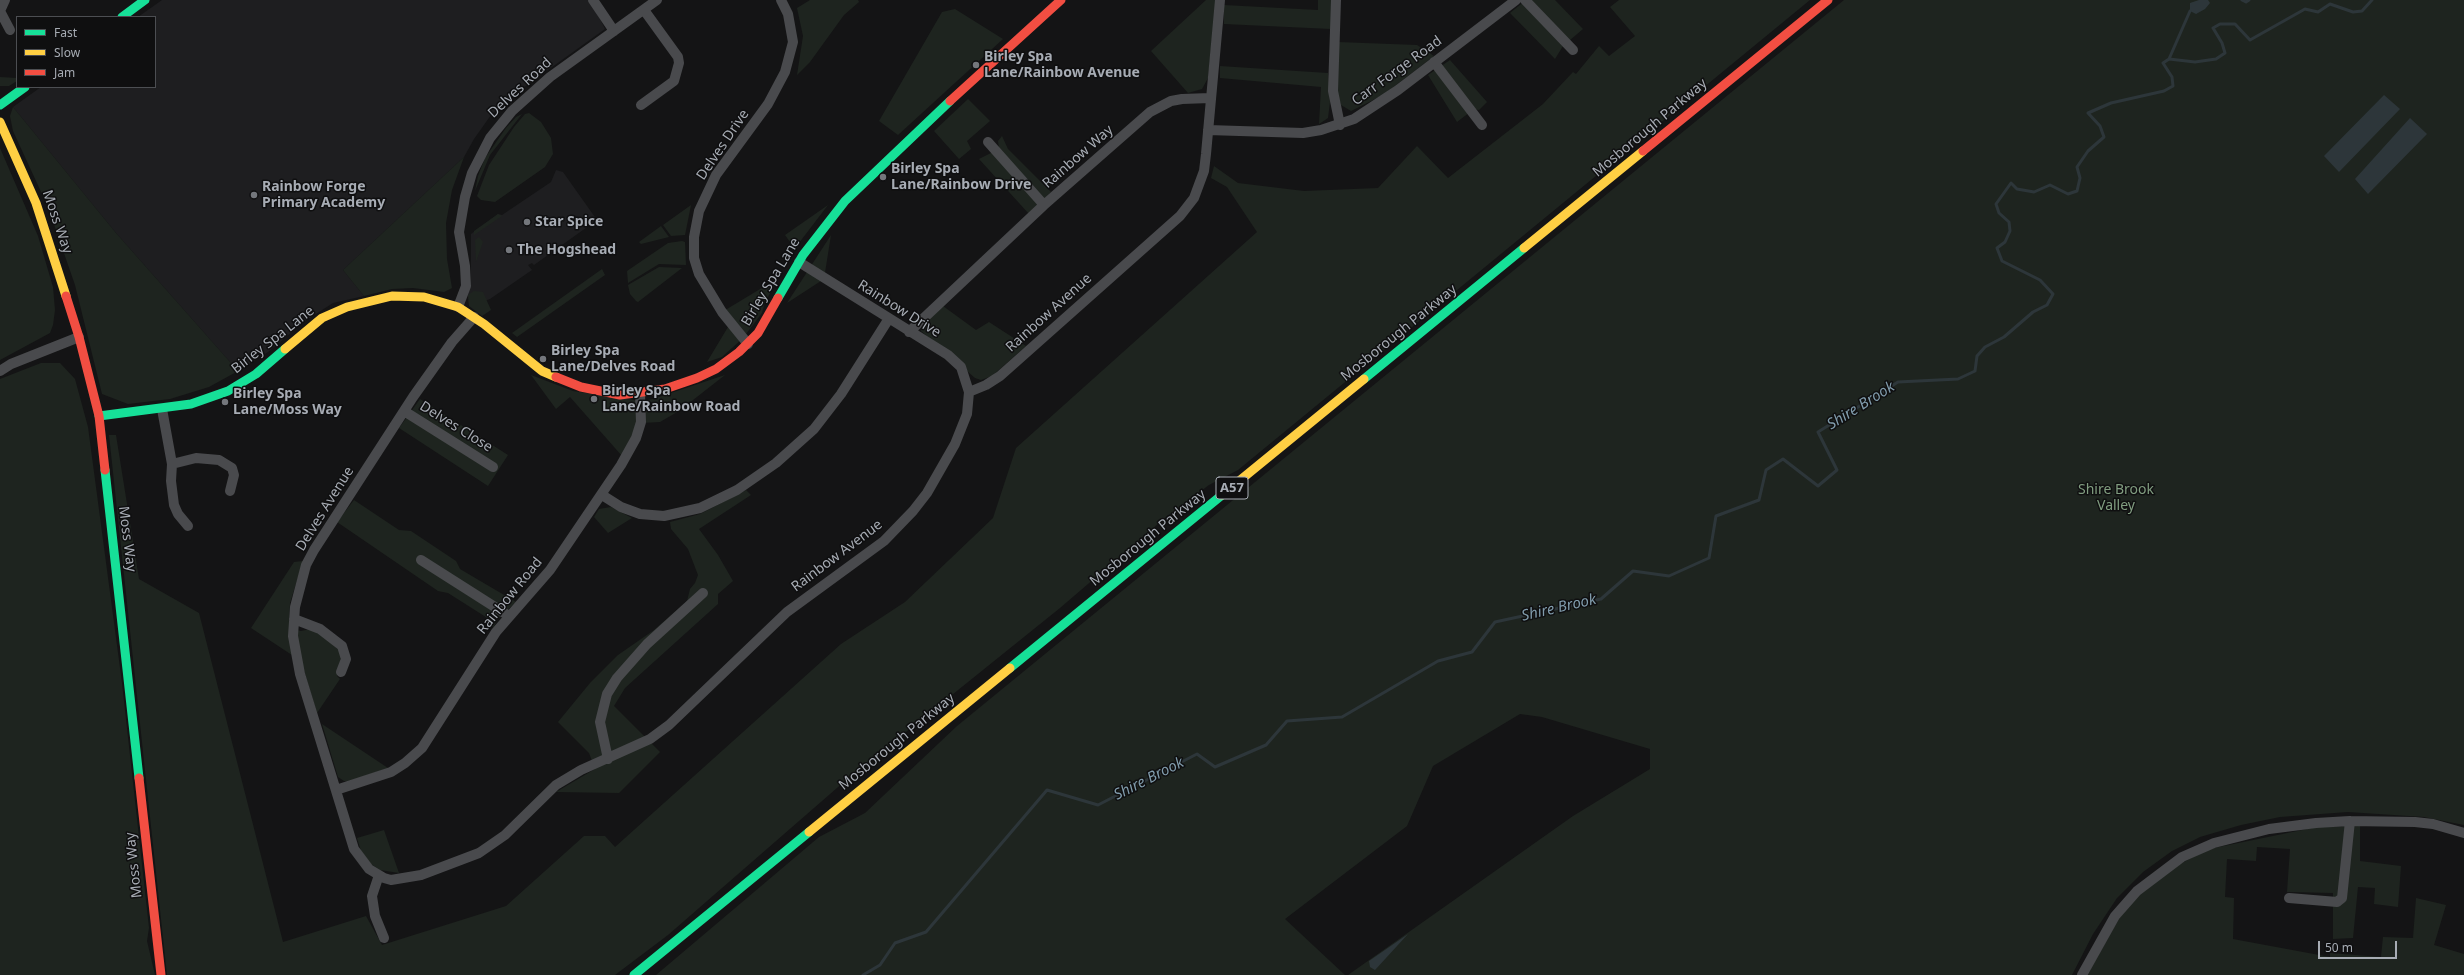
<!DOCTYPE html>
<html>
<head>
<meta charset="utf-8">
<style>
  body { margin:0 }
  #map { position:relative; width:2464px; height:975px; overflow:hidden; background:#141415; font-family:"Noto Sans",sans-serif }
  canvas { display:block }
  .legend { position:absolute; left:16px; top:16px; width:140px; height:72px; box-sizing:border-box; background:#0f0f10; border:1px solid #4c4e52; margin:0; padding:5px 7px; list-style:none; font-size:12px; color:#a7acb4 }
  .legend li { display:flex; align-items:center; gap:8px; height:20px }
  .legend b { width:20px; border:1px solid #4c4e52 }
  .scale { position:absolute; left:2318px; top:941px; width:79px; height:18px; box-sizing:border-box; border:2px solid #a7acb4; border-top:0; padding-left:5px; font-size:12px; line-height:14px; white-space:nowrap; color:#a7acb4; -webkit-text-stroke:3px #0f0f10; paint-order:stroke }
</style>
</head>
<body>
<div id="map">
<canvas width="2464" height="975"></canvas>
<ul class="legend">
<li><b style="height:5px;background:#16e098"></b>Fast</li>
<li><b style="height:5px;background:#ffcf43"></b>Slow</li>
<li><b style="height:5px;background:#f24e42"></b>Jam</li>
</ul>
<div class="scale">50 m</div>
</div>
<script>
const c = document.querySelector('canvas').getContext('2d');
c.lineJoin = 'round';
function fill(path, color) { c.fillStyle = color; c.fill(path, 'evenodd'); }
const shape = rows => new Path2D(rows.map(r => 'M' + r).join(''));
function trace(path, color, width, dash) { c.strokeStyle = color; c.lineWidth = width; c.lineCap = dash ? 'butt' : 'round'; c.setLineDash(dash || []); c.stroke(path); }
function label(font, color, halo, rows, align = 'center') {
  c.font = font + ' "Noto Sans",sans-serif'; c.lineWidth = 3; c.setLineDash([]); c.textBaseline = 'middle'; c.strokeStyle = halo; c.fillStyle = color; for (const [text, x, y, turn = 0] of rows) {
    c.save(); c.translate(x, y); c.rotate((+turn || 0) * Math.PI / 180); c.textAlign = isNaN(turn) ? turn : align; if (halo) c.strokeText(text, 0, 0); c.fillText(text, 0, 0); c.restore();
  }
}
fill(shape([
  [162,0,591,0,605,29,516,93,491,115,474,139,464,157,343,270,364,296,333,303,305,321,268,352,238,371,116,233,13,107,41,87,155,87,155,17,138,17],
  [556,170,563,172,597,220,534,265,532,263,528,265,532,270,490,299,469,306,468,295,471,285,471,234,498,214,502,215,551,182]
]), '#1e1e20');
fill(shape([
  [810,0,858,0,859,2,844,15,810,62,797,75,803,36,797,8],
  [1206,0,1216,0,1208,78,1202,89,1188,93,1151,51],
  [1318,0,1332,0,1331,29,1224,24,1224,5,1318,10],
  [1526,0,1555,0,1583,29,1563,46,1555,59,1510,13],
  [1619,0,1810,0,1238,470,1209,485,1166,517,1060,608,845,781,668,935,615,975,167,975,109,435,116,435,139,579,199,613,283,942,366,916,382,945,506,906,584,836,605,836,615,847,841,644,905,602,993,518,1016,448,1257,232,1227,187,1211,178,1214,166,1238,183,1304,191,1378,188,1417,146,1448,178,1543,104,1573,72,1576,74,1599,46,1609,56,1635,36,1610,7],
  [1844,0,2464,0,2464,825,2424,817,2348,812,2280,817,2241,825,2200,837,2172,851,2143,872,2117,898,2093,934,2072,975,1348,975,1573,816,1650,769,1650,749,1542,717,1520,714,1433,766,1407,826,1285,919,1345,975,656,975,819,837,865,813,957,726],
  [955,9,1003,39,898,135,879,121,942,12],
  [1338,42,1417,45,1434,56,1383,95,1351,111,1341,105,1338,95],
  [1450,60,1487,102,1479,110,1474,109,1457,122,1428,75],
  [1220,66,1328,73,1330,102,1328,118,1319,124,1321,87,1220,78],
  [0,77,17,78,17,81,9,86,0,86],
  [968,99,990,121,967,141,971,149,959,159,934,131],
  [13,107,116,233,238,371,209,387,170,399,128,404,102,394,75,285,48,207,13,131,10,116],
  [529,113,541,122,551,138,553,154,545,167,495,202,481,200,477,196,489,165,514,127,525,114],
  [522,114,490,155,475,191,478,176,485,158,506,128,516,117],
  [1002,136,1008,149,1051,192,1029,214,979,159,999,149,998,141],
  [0,148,38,236,53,287,55,310,53,325,50,333,0,360],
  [464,157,452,190,446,223,447,259,452,288,444,292,413,288,392,289,364,296,343,270],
  [691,205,685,235,671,236,663,225],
  [828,205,802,239,795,249,785,235],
  [498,214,502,216,474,235,474,231],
  [661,226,669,237,641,244,639,242],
  [831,235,824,279,787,303],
  [479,237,483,242,476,262,475,240],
  [682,241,685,242,686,265,659,264,628,283,627,271,668,243],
  [659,267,682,268,638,302,636,301,630,294,628,285],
  [602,269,605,275,517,337,512,333],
  [775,280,777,281,765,302,762,313,743,338,722,357,707,362,731,322,722,312],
  [474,291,483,292,491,310,482,316,469,306,468,295],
  [943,306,976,330,989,322,1026,346,992,376,981,380,975,378,921,331,922,325],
  [41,363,60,363,75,379,88,427,122,683,149,928,147,941,155,975,0,975,0,379],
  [531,375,573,391,640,401,653,399,725,375,679,411,660,422,641,423,635,429,622,456,570,397,556,409],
  [420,399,508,455,488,486,399,428],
  [746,490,751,495,699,529,718,555,733,581,718,594,718,604,625,688,614,706,660,752,619,793,556,792,595,769,589,753,558,722,590,683,618,655,654,630,687,601,690,589,695,583,698,575,688,549,671,529,670,522,700,514],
  [354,500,399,530,411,531,456,561,460,569,516,602,498,619,493,628,489,619,448,593,438,591,337,522],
  [611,507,632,518,608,533,594,517,599,509],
  [303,561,290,603,289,628,301,631,311,629,326,638,342,653,337,676,340,679,317,713,301,661,251,628,294,562],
  [322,724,388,768,350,781,344,781,338,777],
  [2360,826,2360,861,2401,866,2398,907,2374,904,2375,888,2358,887,2353,938,2333,939,2333,893,2287,892,2290,849,2257,847,2256,861,2227,859,2225,897,2234,898,2233,939,2330,957,2330,953,2381,957,2383,937,2413,938,2416,898,2446,905,2434,945,2464,954,2464,975,2087,975,2120,917,2136,897,2168,870,2209,849,2317,827],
  [384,830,399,873,380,870,371,864,361,851,357,838]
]), '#1e241f');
fill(shape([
  [2199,0,2208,0,2210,3,2205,9,2196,14,2190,11,2190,3],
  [2384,95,2400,109,2339,172,2324,156],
  [2410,118,2427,134,2368,194,2355,179],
  [1408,934,1375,970,1370,967,1369,961]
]), '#2d363a');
trace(shape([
  [2242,0,2246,2,2249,0],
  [2169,59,2190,11],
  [863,975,880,965,895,943,926,932,1047,790,1098,805,1197,754,1215,767,1266,745,1287,721,1342,717,1438,661,1472,652,1495,622,1601,599,1633,571,1669,576,1709,558,1716,516,1759,500,1766,470,1783,459,1818,486,1837,470,1818,432,1898,382,1958,379,1975,371,1977,356,1985,347,2004,337,2033,312,2047,305,2053,294,2040,280,2002,261,1997,248,2005,242,2010,231,2009,222,1999,213,1996,204,2011,183,2017,189,2034,192,2050,185,2068,194,2077,191,2080,178,2077,167,2088,151,2104,137,2100,126,2088,113,2111,103,2164,91,2173,86,2172,77,2163,63,2169,59,2195,62,2216,59,2225,53,2222,43,2213,28,2220,24,2235,24,2250,40,2305,9,2318,12,2330,4,2353,12,2362,11,2372,0]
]), '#2d363a', 3);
trace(shape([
  [5,0,0,11,10,30],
  [593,0,614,31],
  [1336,0,1333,91,1340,125],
  [1525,0,1573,50],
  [1434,62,1482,125],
  [641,105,674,81,679,63,678,57,644,10],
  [1208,130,1303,133,1321,130,1354,119,1398,90,1516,0],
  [988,142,1044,205],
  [458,307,466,286,465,266,459,232,465,197,472,173,490,138,512,111,550,77,657,0],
  [474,317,452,342,413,397,314,550,306,565,295,607,293,636,300,674,354,849,369,869,384,878,391,880,421,875,479,853,505,835,556,785,581,770,650,739,669,725,787,612,884,541,913,511,927,493,955,444,967,414,969,392,961,367,948,355,799,262],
  [909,332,1044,205,1150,112,1171,101,1182,99,1210,98],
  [748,344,722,312,699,274,694,258,694,237,699,211,716,175,768,104,785,72,793,42,788,14,781,0],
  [0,371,11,364,79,337],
  [969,392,986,385,1000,376,1180,216,1194,198,1204,171,1206,154,1220,0],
  [162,409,172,464,171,481,174,505,178,514,188,526],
  [404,411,493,467],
  [172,464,196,458,219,460,232,468,234,475,230,491],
  [602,495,621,507,640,514,664,516,700,508,737,490,776,463,814,429,841,394,888,320],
  [421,560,509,616],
  [294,619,320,629,342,646,346,659,341,672],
  [608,759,600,722,607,694,617,678,647,644,703,593],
  [336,790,391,772,405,763,422,748,496,632,550,570,621,465,636,438,641,422,640,394],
  [379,875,372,896,375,916,384,938],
  [2289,898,2337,902,2342,898,2350,821],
  [2082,975,2115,916,2137,891,2182,857,2214,843,2269,829,2316,823,2350,821,2415,822,2433,824,2464,833]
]), '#494a4d', 10);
trace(shape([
  [122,17,145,0],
  [0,105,25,87],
  [778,298,803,255,845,201,950,101],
  [1364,379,1524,248],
  [99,416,191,404,228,391,256,374,285,349],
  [105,470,139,778],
  [1010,668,1222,495],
  [634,975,809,832]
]), '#16e098', 9);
trace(shape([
  [0,122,36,203,66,296],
  [1524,248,1643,151],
  [285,349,322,318,347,307,392,296,424,297,458,307,484,324,542,371,556,377],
  [1222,495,1364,379],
  [809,832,1010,668]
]), '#ffcf43', 9);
trace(shape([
  [950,101,1061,0],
  [1643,151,1828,0],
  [66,296,79,337,99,416,105,470],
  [556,377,581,387,620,395,665,389,697,378,716,369,739,352,758,333,778,298],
  [139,778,161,975]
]), '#f24e42', 9);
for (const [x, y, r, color] of [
  [976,65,4,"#74777c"],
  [883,177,4,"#74777c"],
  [254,195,4,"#74777c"],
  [527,222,4,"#74777c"],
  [509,250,4,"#74777c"],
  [543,359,4,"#74777c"],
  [594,399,4,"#74777c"],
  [225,402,4,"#74777c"]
]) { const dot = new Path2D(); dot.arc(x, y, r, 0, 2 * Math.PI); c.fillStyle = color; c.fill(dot); trace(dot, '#0f0f10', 1.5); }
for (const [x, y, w] of [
  [1232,488,32]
]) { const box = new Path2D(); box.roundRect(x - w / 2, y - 11, w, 22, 3); c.fillStyle = '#0f0f10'; c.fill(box); trace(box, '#a7acb4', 1); }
label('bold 13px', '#a7acb4', null, [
  ["A57",1232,488]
]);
label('bold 14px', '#a7acb4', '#0f0f10', [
  ["Birley Spa",984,57],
  ["Lane/Rainbow Avenue",984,73],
  ["Birley Spa",891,169],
  ["Lane/Rainbow Drive",891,185],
  ["Rainbow Forge",262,187],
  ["Primary Academy",262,203],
  ["Star Spice",535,222],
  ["The Hogshead",517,250],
  ["Birley Spa",551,351],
  ["Lane/Delves Road",551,367],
  ["Birley Spa",602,391],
  ["Lane/Rainbow Road",602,407],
  ["Birley Spa",233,394],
  ["Lane/Moss Way",233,410]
], 'left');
label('14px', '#a7acb4', '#0f0f10', [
  ["Carr Forge Road",1397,71,-36],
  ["Delves Road",520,88,-43],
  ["Mosborough Parkway",1650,128,-40],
  ["Delves Drive",723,145,-56],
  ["Rainbow Way",1078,157,-41],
  ["Moss Way",57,222,71],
  ["Birley Spa Lane",771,282,-59],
  ["Rainbow Drive",899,309,32],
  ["Rainbow Avenue",1049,313,-42],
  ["Mosborough Parkway",1399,333,-39],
  ["Birley Spa Lane",273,340,-38],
  ["Delves Close",456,427,32],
  ["Delves Avenue",325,509,-58],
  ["Mosborough Parkway",1148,538,-39],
  ["Moss Way",127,539,83],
  ["Rainbow Avenue",837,556,-37],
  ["Rainbow Road",510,596,-51],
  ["Mosborough Parkway",897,742,-39],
  ["Moss Way",134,865,-96]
]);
label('14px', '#819d80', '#0f0f10', [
  ["Shire Brook",2116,490],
  ["Valley",2116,506]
]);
label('italic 15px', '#819cac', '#0f0f10', [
  ["Shire Brook",1861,406,-32],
  ["Shire Brook",1559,608,-13],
  ["Shire Brook",1149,779,-27]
]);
</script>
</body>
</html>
